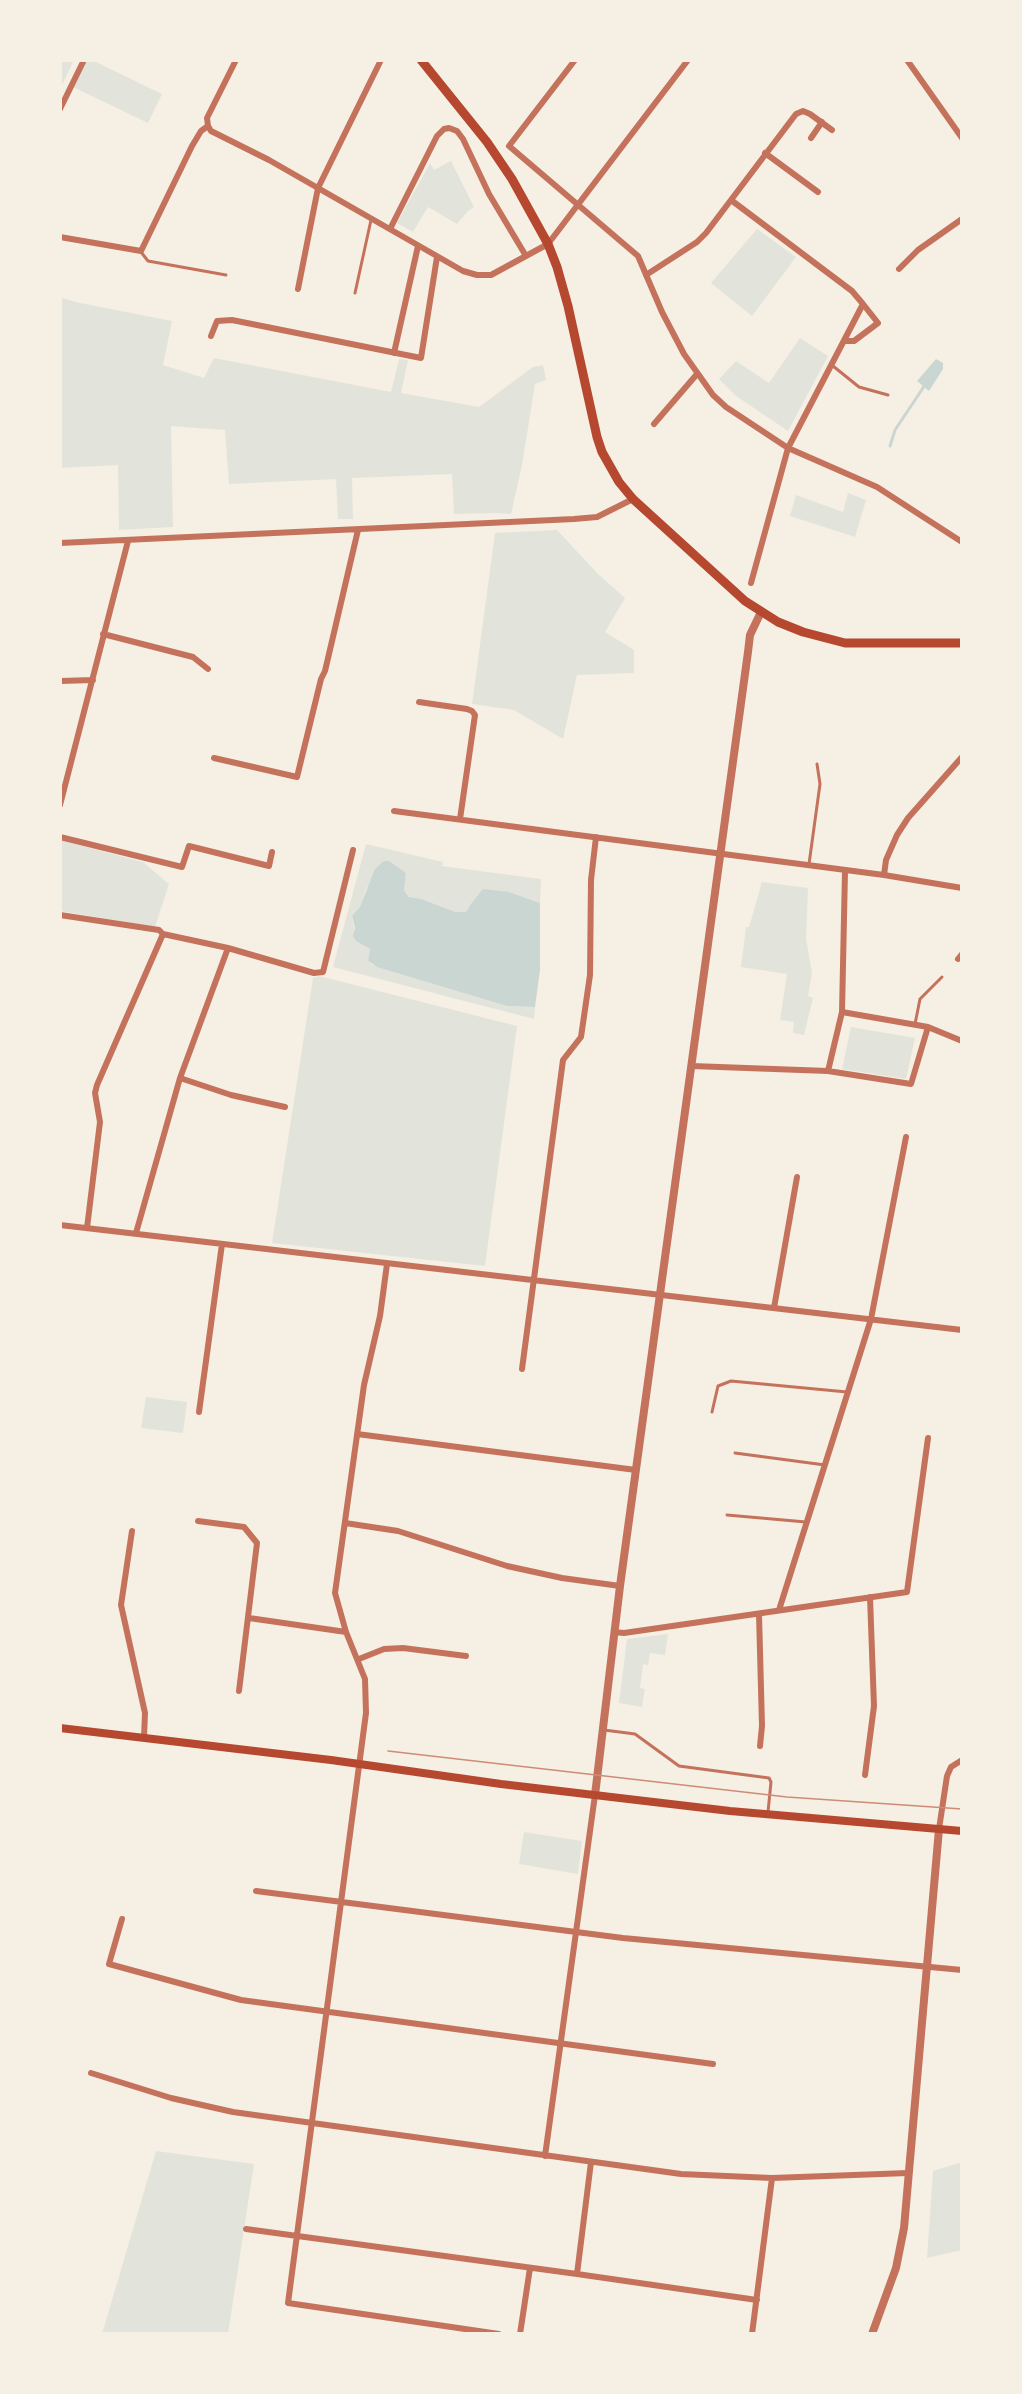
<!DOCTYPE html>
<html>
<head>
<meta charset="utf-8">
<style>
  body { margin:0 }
  #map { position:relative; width:1022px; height:2394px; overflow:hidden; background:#f6efe4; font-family:Commissioner,sans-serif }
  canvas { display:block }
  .frame { position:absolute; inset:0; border:62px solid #f6efe4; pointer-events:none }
</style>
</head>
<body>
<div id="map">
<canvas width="1022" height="2394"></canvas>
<div class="frame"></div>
</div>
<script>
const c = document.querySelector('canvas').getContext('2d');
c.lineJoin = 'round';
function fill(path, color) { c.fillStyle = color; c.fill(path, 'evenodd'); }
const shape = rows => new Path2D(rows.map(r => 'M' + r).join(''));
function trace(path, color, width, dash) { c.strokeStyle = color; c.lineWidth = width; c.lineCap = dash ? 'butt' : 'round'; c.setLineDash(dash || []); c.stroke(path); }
fill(shape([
  [60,60,74,60,61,87,60,87],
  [87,60,92,60,162,94,148,123,73,87],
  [451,161,474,207,468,211,457,224,428,207,413,232,397,223,430,163,434,170],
  [757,229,796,257,752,316,711,283],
  [60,297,75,302,172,321,163,365,204,378,214,358,391,392,399,359,408,360,401,393,479,407,533,367,543,365,546,380,535,384,522,465,511,514,497,513,454,514,452,474,352,478,353,519,338,519,336,479,229,484,225,430,171,426,173,527,119,530,118,465,60,468],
  [800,338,828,356,788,431,736,396,719,379,736,361,769,383],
  [848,493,866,500,855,537,790,516,796,495,843,512],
  [557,530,598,574,625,598,605,632,634,650,634,673,577,675,563,739,514,710,472,704,495,533],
  [60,840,143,862,169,884,155,927,60,911],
  [366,844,443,862,442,866,541,879,540,903,509,892,470,904,466,912,459,914,410,897,404,890,406,872,367,887,360,908,352,916,356,941,370,949,368,961,372,965,507,1006,535,1007,534,1019,333,967],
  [762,882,808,888,806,938,812,973,808,996,813,998,804,1035,793,1033,794,1022,780,1020,787,974,741,967,746,927,749,927],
  [319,976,517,1026,485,1266,272,1243,313,978],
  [851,1027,915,1038,906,1079,842,1069],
  [146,1397,187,1402,183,1433,141,1428],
  [668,1634,665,1655,650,1653,648,1665,643,1664,640,1688,645,1689,642,1707,619,1703,627,1639],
  [524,1832,582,1841,578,1874,519,1864],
  [156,2151,254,2164,228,2334,102,2334],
  [962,2162,962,2250,927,2258,933,2171]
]), '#e2e4dc');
fill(shape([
  [936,359,943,363,943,369,929,391,917,381],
  [384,861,389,861,406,873,404,890,409,897,421,899,455,912,466,912,470,905,483,889,509,892,540,903,540,970,535,1007,507,1006,377,967,368,961,370,949,356,941,353,936,355,928,352,916,360,907,375,869]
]), '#c9d6d2');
trace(shape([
  [890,446,895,430,925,385]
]), '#c9d6d2', 3);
trace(shape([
  [141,252,148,261,226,275],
  [355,293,371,220],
  [833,366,859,387,888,395],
  [809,864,820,784,817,764],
  [915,1024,920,999,942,977],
  [712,1412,718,1386,731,1381,847,1392],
  [735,1453,825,1465],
  [727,1515,806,1522],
  [604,1730,635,1734,679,1766,769,1778,771,1782,768,1812]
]), '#c5725c', 3);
trace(shape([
  [575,60,509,146,638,256,662,312,684,354,713,395,726,407,788,448,877,487,962,542],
  [907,60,962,138],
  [60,109,84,60],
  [208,126,211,131,269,160,463,271,477,275,491,275,548,244,688,60],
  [208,126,207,118,236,60],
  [811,138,822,122],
  [765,153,818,192],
  [731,200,852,291,863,304,788,448,751,583],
  [390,229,437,136,444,129,449,128,457,131,463,139,489,194,526,256],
  [60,237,141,251,192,146,201,131,208,126],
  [899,269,918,250,962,219],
  [646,275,697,242,706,233,796,114,803,111,810,114,832,130],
  [298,289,318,188,381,60],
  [211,336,217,321,232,320,421,358,437,257],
  [845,341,854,341,878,323,863,304],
  [394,353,418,246],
  [654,424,697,374],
  [60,543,574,519,597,517,633,499],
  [103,634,193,657,208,669],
  [60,681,93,680],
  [419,702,467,709,472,711,475,715,460,819],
  [214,758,297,777,321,679,325,671,358,530],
  [60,805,128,541],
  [394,811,884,875,962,888],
  [60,837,182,867,189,846,269,866,272,852],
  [884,875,886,860,897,835,908,818,962,757],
  [60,915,159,930,163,934,228,948,314,973,323,972,353,850],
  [958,959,962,954],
  [842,1012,845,871],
  [692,1066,828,1071,842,1012,928,1027,962,1041],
  [828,1071,911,1084,928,1027],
  [180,1078,231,1095,285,1107],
  [60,1225,962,1330],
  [87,1228,100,1122,95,1093,97,1085,163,934],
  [136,1233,180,1078,228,948],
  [387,1264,380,1316,364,1385,335,1593,346,1632,365,1679,366,1713,288,2303,499,2334],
  [774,1308,797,1177],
  [522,1369,563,1060,581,1037,590,975,591,880,596,837],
  [199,1412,222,1244],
  [357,1434,636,1470],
  [198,1521,244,1527,257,1543,239,1691],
  [345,1523,398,1531,507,1566,562,1578,620,1586],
  [132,1531,121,1605,145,1713,144,1737],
  [779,1610,871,1319,906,1137],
  [759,1614,762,1726,760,1746],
  [249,1618,346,1632],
  [614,1632,624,1633,907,1592,928,1438],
  [359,1659,384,1649,403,1648,466,1656],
  [865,1775,874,1706,870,1597],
  [939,1829,947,1776,951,1767,962,1760],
  [256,1891,623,1938,962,1970],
  [122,1919,109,1964,241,2000,713,2064],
  [91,2073,171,2098,233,2112,681,2174,772,2178,908,2173],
  [545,2156,595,1795],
  [246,2229,577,2274,757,2300],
  [577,2274,591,2162],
  [520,2334,530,2268],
  [752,2334,772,2178]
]), '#c5725c', 6);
trace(shape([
  [595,1795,620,1586,748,652,750,635,761,612],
  [872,2334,896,2268,904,2228,939,1829]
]), '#c5725c', 8);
trace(shape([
  [60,1728,331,1760,501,1784,730,1811,962,1831]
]), '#b5482f', 8);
trace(shape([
  [421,60,487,142,512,179,548,244,557,267,568,306,597,437,602,452,619,482,633,499,745,601,778,622,803,632,845,643,962,643]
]), '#b5482f', 9);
trace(shape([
  [388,1751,787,1797,962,1809]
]), '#cf8b77', 1.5);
</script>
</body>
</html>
